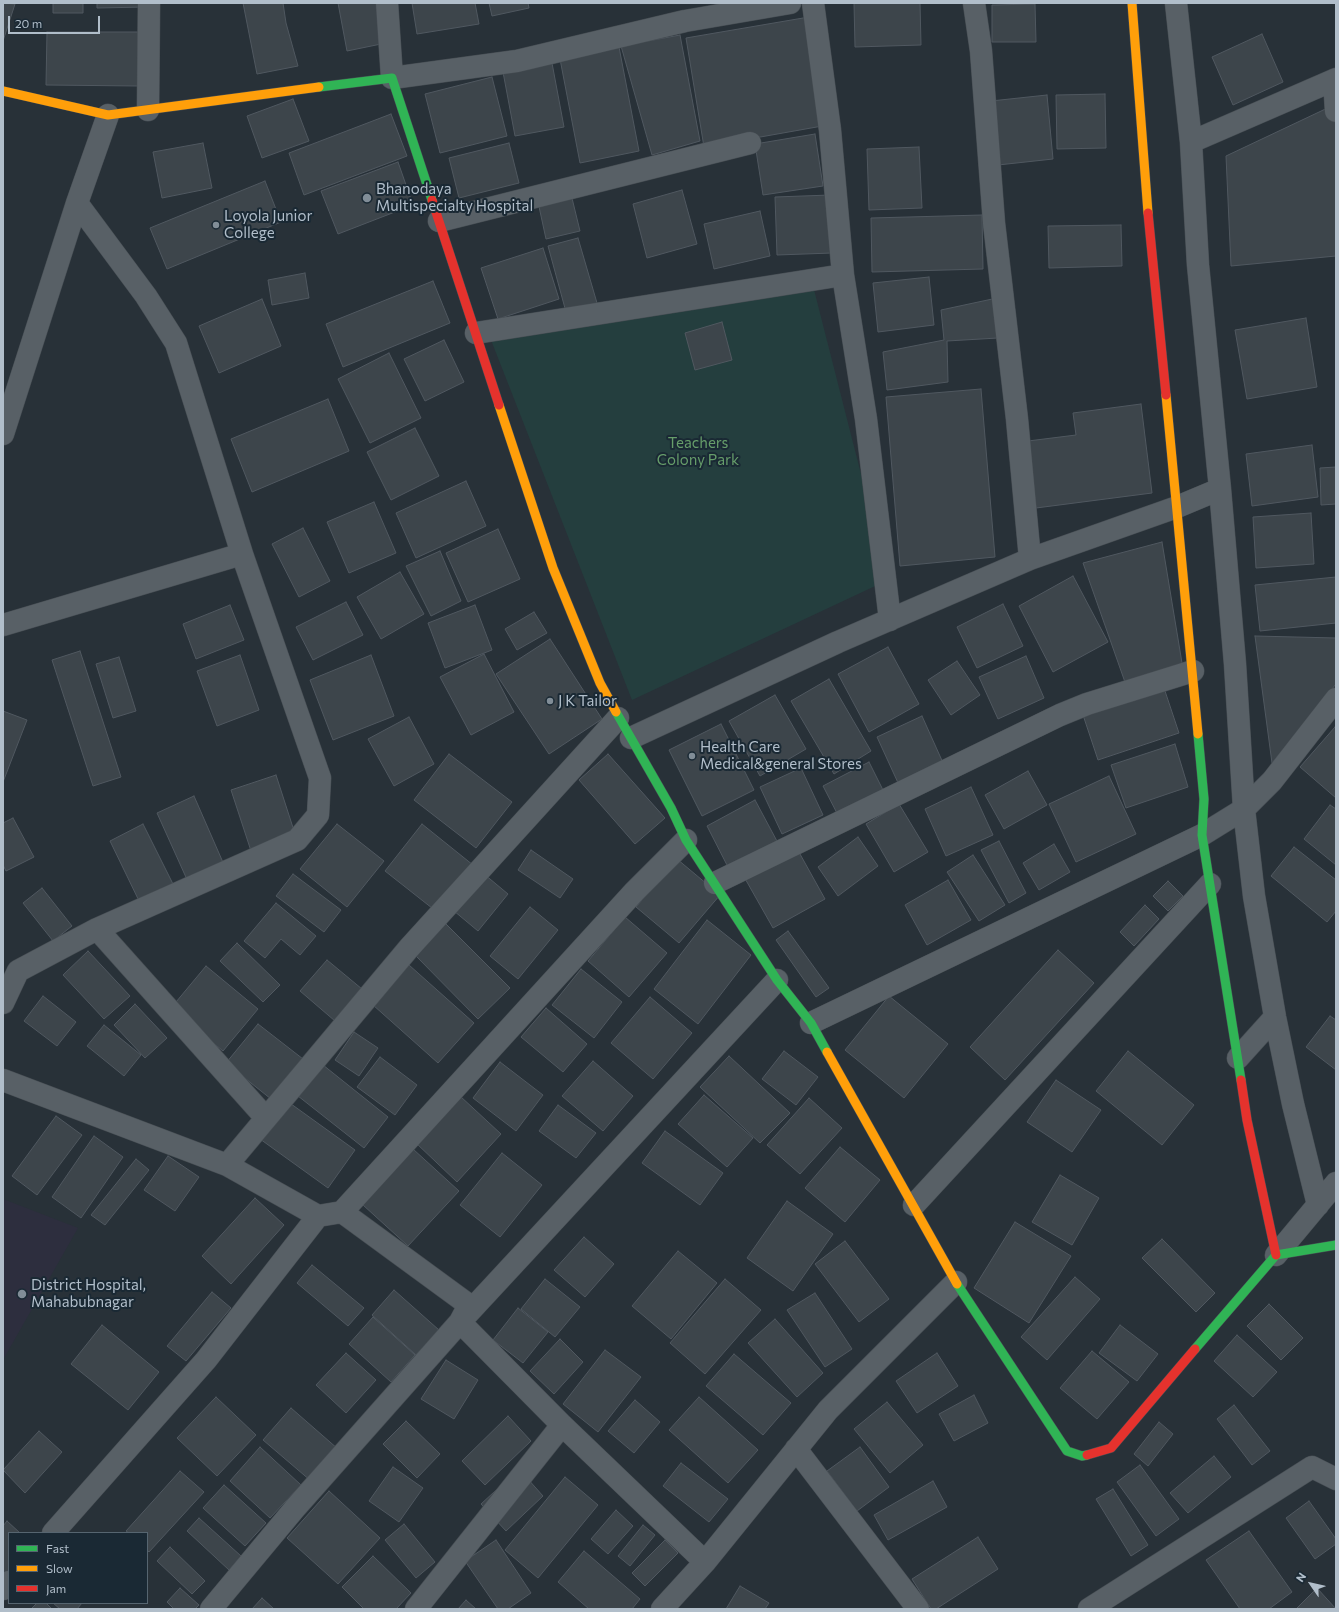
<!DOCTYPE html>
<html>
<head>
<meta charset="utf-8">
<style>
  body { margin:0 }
  #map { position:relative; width:1339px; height:1612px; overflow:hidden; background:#283138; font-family:Commissioner,sans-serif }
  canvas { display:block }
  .frame { position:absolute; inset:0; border:4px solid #b1beca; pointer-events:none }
  .legend { position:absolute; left:8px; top:1532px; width:140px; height:72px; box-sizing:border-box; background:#1a2934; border:1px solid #566570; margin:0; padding:5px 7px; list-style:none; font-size:12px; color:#b1beca }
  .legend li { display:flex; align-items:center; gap:8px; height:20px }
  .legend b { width:20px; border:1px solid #566570 }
  .north { position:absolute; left:1291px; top:1564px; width:40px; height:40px; -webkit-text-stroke:3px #1a2934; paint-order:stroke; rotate:304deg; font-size:11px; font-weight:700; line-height:16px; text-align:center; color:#b1beca }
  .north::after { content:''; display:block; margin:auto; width:14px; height:18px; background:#b1beca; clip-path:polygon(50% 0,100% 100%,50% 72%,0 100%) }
  .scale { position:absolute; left:8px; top:16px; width:92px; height:18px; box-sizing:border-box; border:2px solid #b1beca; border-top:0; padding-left:5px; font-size:12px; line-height:14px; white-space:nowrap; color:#b1beca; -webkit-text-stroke:3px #1a2934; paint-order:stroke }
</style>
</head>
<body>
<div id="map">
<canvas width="1339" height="1612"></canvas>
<div class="frame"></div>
<ul class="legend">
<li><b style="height:5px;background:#30b455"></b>Fast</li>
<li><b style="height:5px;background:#ff9f0a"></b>Slow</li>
<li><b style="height:5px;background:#e5322d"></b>Jam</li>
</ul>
<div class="north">N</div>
<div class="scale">20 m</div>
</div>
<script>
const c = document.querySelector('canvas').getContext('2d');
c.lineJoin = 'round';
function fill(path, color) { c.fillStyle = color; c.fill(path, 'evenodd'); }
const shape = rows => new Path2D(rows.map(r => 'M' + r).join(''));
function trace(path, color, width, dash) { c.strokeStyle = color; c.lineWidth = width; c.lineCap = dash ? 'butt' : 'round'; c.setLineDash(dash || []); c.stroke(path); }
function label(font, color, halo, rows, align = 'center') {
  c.font = font + ' Commissioner,sans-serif'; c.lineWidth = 4; c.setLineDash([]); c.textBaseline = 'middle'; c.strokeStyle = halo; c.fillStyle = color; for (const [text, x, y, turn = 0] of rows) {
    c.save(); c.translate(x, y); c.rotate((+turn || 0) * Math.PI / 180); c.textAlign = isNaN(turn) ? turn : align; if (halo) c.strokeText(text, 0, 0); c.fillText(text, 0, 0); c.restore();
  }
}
fill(shape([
  [3,1199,78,1228,3,1360]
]), '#2d2e3e');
fill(shape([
  [809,270,888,580,632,700,491,340]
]), '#243e3e');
const building = shape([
  [3,3,15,4,3,41,3,3],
  [53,3,83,3,83,13,53,13,53,3],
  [97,3,146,3,146,7,97,8,97,3],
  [243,3,283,3,286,23,298,66,257,74,243,3],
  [338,3,378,3,386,43,347,51,338,3],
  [412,3,475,3,479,24,417,34,412,3],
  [489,3,528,3,529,8,492,16,489,3],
  [854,3,920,3,921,45,855,47,854,3],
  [1035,4,1036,42,992,42,992,5,1035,4],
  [809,17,828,125,704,147,686,38,809,17],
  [47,32,138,32,138,86,46,85,47,32],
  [1262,34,1283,82,1233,105,1212,57,1262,34],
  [680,35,700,141,652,155,621,46,680,35],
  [619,47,639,151,580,163,560,59,619,47],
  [552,63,564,127,515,136,503,72,552,63],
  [492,77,507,136,440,153,425,94,492,77],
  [1105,94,1106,148,1057,149,1056,95,1105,94],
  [1047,95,1053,159,998,165,991,101,1047,95],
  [293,99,309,141,262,158,247,116,293,99],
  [1336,104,1336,256,1231,266,1226,156,1336,104],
  [391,114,407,156,304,195,289,153,391,114],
  [815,134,823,186,763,195,755,144,815,134],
  [203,143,212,188,162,198,153,152,203,143],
  [509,143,519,183,459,198,449,158,509,143],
  [919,147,922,208,869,210,867,149,919,147],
  [398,162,413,205,338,234,321,191,398,162],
  [265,181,281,222,167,269,150,228,265,181],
  [682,190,697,244,647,258,633,204,682,190],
  [571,194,580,231,546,239,538,202,571,194],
  [830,195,832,253,777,255,775,197,830,195],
  [760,211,770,256,714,269,704,224,760,211],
  [982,215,983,269,872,272,871,218,982,215],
  [1121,225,1122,266,1049,268,1048,226,1121,225],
  [578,238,597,303,566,312,548,246,578,238],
  [543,248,559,299,498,319,481,268,543,248],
  [305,273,309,298,272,305,268,280,305,273],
  [929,277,934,325,878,332,873,283,929,277],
  [433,281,450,323,343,367,326,324,433,281],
  [997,298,998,338,947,341,948,382,887,390,883,352,944,340,941,310,997,298],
  [262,299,281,346,219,373,199,326,262,299],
  [1306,318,1317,387,1247,399,1235,330,1306,318],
  [722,322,732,360,695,370,685,333,722,322],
  [444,340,464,382,425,401,404,359,444,340],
  [389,353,421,418,370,443,338,379,389,353],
  [981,389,995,557,900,566,886,397,981,389],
  [328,399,349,451,252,492,231,439,328,399],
  [1141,404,1152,493,1036,508,1028,441,1076,435,1073,413,1141,404],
  [415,428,439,476,391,500,367,452,415,428],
  [1312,445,1318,497,1252,506,1246,454,1312,445],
  [1336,467,1336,504,1321,505,1320,468,1336,467],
  [466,481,486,526,416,558,396,513,466,481],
  [374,502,396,553,349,573,327,522,374,502],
  [1311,513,1314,564,1256,568,1253,517,1311,513],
  [303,528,330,581,299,597,272,544,303,528],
  [498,529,520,579,468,602,446,553,498,529],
  [1162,542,1183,669,1126,685,1083,563,1162,542],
  [440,551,461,601,431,616,406,566,440,551],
  [400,572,424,614,381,639,357,597,400,572],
  [1073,576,1108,642,1053,672,1019,606,1073,576],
  [1336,577,1336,623,1260,631,1255,585,1336,577],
  [346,602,363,635,313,660,296,627,346,602],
  [1003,604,1023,646,977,668,957,627,1003,604],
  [230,605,244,640,196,659,183,624,230,605],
  [475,605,492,650,445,668,428,623,475,605],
  [534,612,547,633,517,650,505,629,534,612],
  [1255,636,1336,638,1336,684,1272,763,1255,636],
  [550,639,602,719,549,754,496,674,550,639],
  [888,647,919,704,869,732,838,674,888,647],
  [80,651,121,777,93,786,52,660,80,651],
  [484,654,514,712,471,735,440,677,484,654],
  [240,655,259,710,217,726,197,671,240,655],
  [371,655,394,716,333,740,310,680,371,655],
  [1026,656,1044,698,998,719,979,677,1026,656],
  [119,657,136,711,113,718,96,664,119,657],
  [957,661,980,695,951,715,928,680,957,661],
  [829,679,871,751,834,774,791,701,829,679],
  [1164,688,1179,733,1098,760,1083,715,1164,688],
  [775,695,806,749,760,776,729,721,775,695],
  [3,711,27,720,3,782,3,711],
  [922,716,944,765,899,785,877,737,922,716],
  [409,717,434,764,394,786,368,739,409,717],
  [721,724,754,790,702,816,669,750,721,724],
  [1335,727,1336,728,1336,798,1300,767,1335,727],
  [1175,744,1188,787,1126,808,1111,765,1175,744],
  [449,754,512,802,476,848,414,800,449,754],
  [608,754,665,818,635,844,579,780,608,754],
  [869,762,886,796,840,819,823,786,869,762],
  [801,768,823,815,782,834,760,787,801,768],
  [1028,771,1047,805,1004,829,985,795,1028,771],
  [276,775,297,840,252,854,231,790,276,775],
  [1109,776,1136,834,1076,862,1049,804,1109,776],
  [971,787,993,835,946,856,925,809,971,787],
  [194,796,225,867,189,884,157,813,194,796],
  [755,800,778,843,729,869,707,826,755,800],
  [899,804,928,852,894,872,866,824,899,804],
  [1330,805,1336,809,1336,865,1304,839,1330,805],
  [13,818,34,857,6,871,3,865,3,823,13,818],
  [143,824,175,888,141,905,110,841,143,824],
  [337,824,384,861,347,907,300,869,337,824],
  [422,824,473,865,437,912,385,871,422,824],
  [858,837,878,866,838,896,818,867,858,837],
  [999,841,1026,893,1009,903,981,850,999,841],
  [1054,844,1070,872,1039,890,1023,863,1054,844],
  [795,845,825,899,773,928,743,875,795,845],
  [1294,847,1336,880,1336,911,1327,922,1271,876,1294,847],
  [531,850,573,879,560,898,518,870,531,850],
  [973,855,1005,905,979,921,947,872,973,855],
  [677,859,720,895,679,943,636,907,677,859],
  [293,874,341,910,324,932,276,896,293,874],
  [484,874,508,894,478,931,454,911,484,874],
  [948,880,971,920,927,945,905,905,948,880],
  [1168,881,1183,896,1168,911,1153,896,1168,881],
  [42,888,72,926,53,941,23,903,42,888],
  [276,903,316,936,300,955,281,939,265,958,244,941,276,903],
  [1145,905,1159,919,1134,946,1120,932,1145,905],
  [530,907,558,930,518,979,490,956,530,907],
  [625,917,667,953,629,997,588,961,625,917],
  [707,920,751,955,698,1024,654,989,707,920],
  [446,924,510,988,478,1019,415,955,446,924],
  [788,931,829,988,816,997,776,940,788,931],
  [237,943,280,985,263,1002,220,961,237,943],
  [1058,950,1094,983,1005,1080,970,1047,1058,950],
  [88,951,130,996,104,1019,63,975,88,951],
  [327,960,362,989,335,1021,300,991,327,960],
  [409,965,474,1023,438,1063,373,1005,409,965],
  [206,966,258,1009,223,1051,171,1008,206,966],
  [581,969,622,1002,594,1038,552,1005,581,969],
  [43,996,76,1022,57,1046,24,1021,43,996],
  [889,996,948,1044,904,1098,845,1050,889,996],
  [650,997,692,1033,653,1079,611,1043,650,997],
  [135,1004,167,1038,145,1058,114,1025,135,1004],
  [546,1008,587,1044,563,1072,521,1037,546,1008],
  [1330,1016,1336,1020,1336,1070,1306,1047,1330,1016],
  [258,1024,303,1059,271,1099,226,1063,258,1024],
  [104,1025,141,1055,124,1076,87,1046,104,1025],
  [354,1032,378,1048,359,1076,335,1060,354,1032],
  [784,1051,818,1077,796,1105,762,1079,784,1051],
  [1128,1051,1194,1105,1162,1145,1096,1091,1128,1051],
  [729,1056,790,1113,760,1143,700,1087,729,1056],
  [380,1057,417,1085,395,1115,357,1087,380,1057],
  [593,1061,633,1096,603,1131,562,1096,593,1061],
  [500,1062,543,1095,516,1131,473,1098,500,1062],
  [323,1065,388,1117,364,1148,298,1096,323,1065],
  [1056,1080,1101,1110,1072,1152,1027,1122,1056,1080],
  [704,1095,753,1138,727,1167,678,1124,704,1095],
  [460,1096,501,1134,457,1182,416,1143,460,1096],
  [809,1098,842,1128,800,1174,767,1145,809,1098],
  [287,1101,355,1150,328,1188,260,1139,287,1101],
  [558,1105,596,1133,576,1158,539,1131,558,1105],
  [56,1116,82,1135,37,1195,12,1176,56,1116],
  [665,1131,723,1173,700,1205,642,1163,665,1131],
  [94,1136,123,1157,81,1218,52,1197,94,1136],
  [840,1147,880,1180,845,1222,805,1188,840,1147],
  [413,1149,459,1191,408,1246,363,1205,413,1149],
  [502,1153,542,1185,500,1237,460,1205,502,1153],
  [168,1156,199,1177,175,1211,144,1190,168,1156],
  [136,1159,149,1170,105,1225,91,1215,136,1159],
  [1060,1175,1099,1198,1072,1245,1032,1222,1060,1175],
  [255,1198,284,1225,231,1284,202,1256,255,1198],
  [787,1201,833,1234,793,1291,747,1258,787,1201],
  [1015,1222,1071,1256,1029,1323,974,1288,1015,1222],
  [584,1237,614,1264,585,1297,554,1270,584,1237],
  [1162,1239,1215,1293,1196,1312,1142,1258,1162,1239],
  [845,1241,889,1299,859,1322,815,1264,845,1241],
  [678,1251,717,1283,671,1339,632,1306,678,1251],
  [312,1265,364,1308,348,1326,297,1283,312,1265],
  [1075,1277,1100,1299,1047,1360,1021,1337,1075,1277],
  [545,1279,580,1307,555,1337,521,1309,545,1279],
  [725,1279,761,1310,705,1374,670,1343,725,1279],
  [394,1290,439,1330,416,1355,372,1315,394,1290],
  [212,1292,231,1308,186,1361,167,1346,212,1292],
  [815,1293,852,1349,825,1367,787,1310,815,1293],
  [1269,1304,1303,1338,1281,1360,1247,1326,1269,1304],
  [518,1308,548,1332,523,1363,493,1340,518,1308],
  [373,1317,415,1355,391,1382,349,1344,373,1317],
  [775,1319,823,1373,797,1397,748,1343,775,1319],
  [102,1325,159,1372,128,1410,71,1364,102,1325],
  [1120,1325,1158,1354,1137,1381,1099,1353,1120,1325],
  [1237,1335,1277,1372,1253,1397,1214,1361,1237,1335],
  [560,1339,583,1362,554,1394,530,1371,560,1339],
  [605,1350,641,1377,598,1432,563,1404,605,1350],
  [1092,1351,1129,1382,1097,1419,1060,1388,1092,1351],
  [346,1353,376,1380,346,1413,316,1385,346,1353],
  [937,1353,958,1386,917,1413,896,1381,937,1353],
  [734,1354,791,1403,763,1435,706,1386,734,1354],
  [446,1360,478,1380,454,1419,421,1399,446,1360],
  [974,1395,988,1423,954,1441,939,1414,974,1395],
  [216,1397,256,1435,217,1476,177,1438,216,1397],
  [699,1397,758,1450,728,1483,669,1430,699,1397],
  [635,1400,660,1422,634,1453,608,1431,635,1400],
  [887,1402,923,1445,890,1473,854,1429,887,1402],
  [1234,1405,1270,1451,1252,1465,1217,1419,1234,1405],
  [291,1408,338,1449,311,1481,263,1440,291,1408],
  [508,1416,531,1441,485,1485,462,1461,508,1416],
  [406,1421,440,1454,417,1478,383,1444,406,1421],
  [1159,1422,1173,1434,1148,1466,1134,1454,1159,1422],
  [39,1431,62,1452,25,1493,3,1470,39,1431],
  [260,1447,301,1485,270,1518,230,1481,260,1447],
  [860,1447,889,1487,857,1511,827,1471,860,1447],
  [1214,1456,1231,1477,1188,1513,1170,1493,1214,1456],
  [681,1463,728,1499,709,1522,663,1486,681,1463],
  [1140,1465,1179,1519,1156,1536,1117,1482,1140,1465],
  [393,1467,423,1488,399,1522,369,1501,393,1467],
  [519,1469,543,1496,506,1531,481,1504,519,1469],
  [180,1471,204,1492,149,1552,147,1550,147,1533,129,1533,126,1531,180,1471],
  [565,1477,598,1505,538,1578,505,1550,565,1477],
  [933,1481,947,1507,888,1540,874,1515,933,1481],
  [224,1485,266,1523,245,1546,203,1508,224,1485],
  [1113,1489,1148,1545,1131,1556,1096,1499,1113,1489],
  [329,1491,380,1538,338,1584,287,1538,329,1491],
  [1309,1501,1336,1539,1336,1544,1315,1559,1286,1518,1309,1501],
  [616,1510,633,1526,608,1554,591,1539,616,1510],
  [199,1518,241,1556,229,1570,187,1531,199,1518],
  [7,1521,20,1533,9,1533,9,1580,3,1586,3,1526,7,1521],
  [404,1524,435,1562,416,1578,385,1540,404,1524],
  [643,1525,655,1535,630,1566,618,1556,643,1525],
  [1249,1531,1292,1592,1269,1609,1240,1609,1206,1560,1249,1531],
  [978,1537,998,1569,936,1609,931,1609,912,1579,978,1537],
  [496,1540,531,1593,508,1609,498,1609,465,1561,496,1540],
  [665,1540,678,1553,645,1586,632,1573,665,1540],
  [170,1547,205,1581,192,1594,157,1561,170,1547],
  [584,1551,640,1599,632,1609,589,1609,558,1582,584,1551],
  [373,1556,411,1593,396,1609,364,1609,342,1587,373,1556],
  [740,1586,769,1603,765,1609,726,1609,740,1586],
  [180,1588,199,1605,195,1609,174,1609,167,1602,180,1588],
  [1317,1588,1336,1609,1296,1609,1317,1588],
  [262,1598,274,1609,252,1609,262,1598],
  [466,1600,476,1609,458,1609,466,1600],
  [37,1603,46,1603,52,1609,31,1609,37,1603],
  [53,1603,82,1603,77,1609,60,1609,53,1603]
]);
fill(building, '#3d454b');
trace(building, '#505860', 1);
const street = shape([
  [387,3,392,78,517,61,685,21,790,3],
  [813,3,830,130,843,275,866,419,890,620],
  [974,3,981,51,994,223,1017,419,1030,559],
  [1176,3,1191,142,1198,265,1220,489,1235,664,1244,809,1254,896,1275,1017,1293,1104,1318,1205],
  [1334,80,1336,111],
  [148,110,149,3],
  [108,115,77,203,146,296,176,343,242,554],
  [1191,142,1336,79],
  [439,221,750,143],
  [476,333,843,275],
  [3,434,77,203],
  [3,625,242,554,320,778,318,815,297,840,97,929],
  [631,738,838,642,1030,559,1177,507,1220,489],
  [715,883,1060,715,1087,704,1193,671],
  [3,1003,18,971,97,929,265,1117],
  [811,1023,1202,835,1244,809,1272,781,1336,699],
  [1238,1058,1275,1017],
  [3,1080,227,1165,318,1216,206,1360,53,1533],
  [227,1165,409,948,618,718],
  [914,1205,1210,884],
  [342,1212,634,892,686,840],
  [1276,1255,1336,1183],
  [796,1449,918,1609],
  [705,1562,562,1425,460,1322,777,980],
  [3,1589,9,1582],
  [211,1609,296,1507,460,1322,469,1305,342,1212,318,1216],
  [416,1609,562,1425],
  [662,1609,705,1562,828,1410,956,1282],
  [1089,1609,1312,1467,1336,1479]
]);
const fast = shape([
  [319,87,392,78,432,200],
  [616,712,671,808,686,840,777,980,811,1023,827,1052],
  [1198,734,1204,799,1202,835,1241,1080],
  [957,1284,1067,1451,1082,1456,1087,1455],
  [1195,1349,1276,1255,1336,1245]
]);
const slow = shape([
  [1132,3,1148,213],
  [3,91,108,115,319,87],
  [1166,395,1198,734],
  [499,405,553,568,600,683,616,712],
  [827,1052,957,1284]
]);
const jam = shape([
  [432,200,499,405],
  [1148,213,1166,395],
  [1241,1080,1247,1120,1276,1255],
  [1087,1455,1111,1448,1195,1349]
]);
trace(street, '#464d53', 23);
trace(fast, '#464d53', 10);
trace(slow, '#464d53', 10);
trace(jam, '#464d53', 10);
trace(street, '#586066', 22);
trace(fast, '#30b455', 9);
trace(slow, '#ff9f0a', 9);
trace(jam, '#e5322d', 9);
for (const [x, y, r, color] of [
  [367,198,5,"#818d97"],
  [216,225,4,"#818d97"],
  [550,701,4,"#818d97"],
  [692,756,4,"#818d97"],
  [22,1294,5,"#818d97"]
]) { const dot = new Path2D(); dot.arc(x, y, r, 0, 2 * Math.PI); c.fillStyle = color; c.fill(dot); trace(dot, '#1a2934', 1.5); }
label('15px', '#b1beca', '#1a2934', [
  ["Bhanodaya",376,189],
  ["Multispecialty Hospital",376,206],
  ["Loyola Junior",224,216],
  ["College",224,233],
  ["J K Tailor",558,701],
  ["Health Care",700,747],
  ["Medical&general Stores",700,764],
  ["District Hospital,",31,1285],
  ["Mahabubnagar",31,1302]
], 'left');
label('15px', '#669d6a', '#1a2934', [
  ["Teachers",698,443],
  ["Colony Park",698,460]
]);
</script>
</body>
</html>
